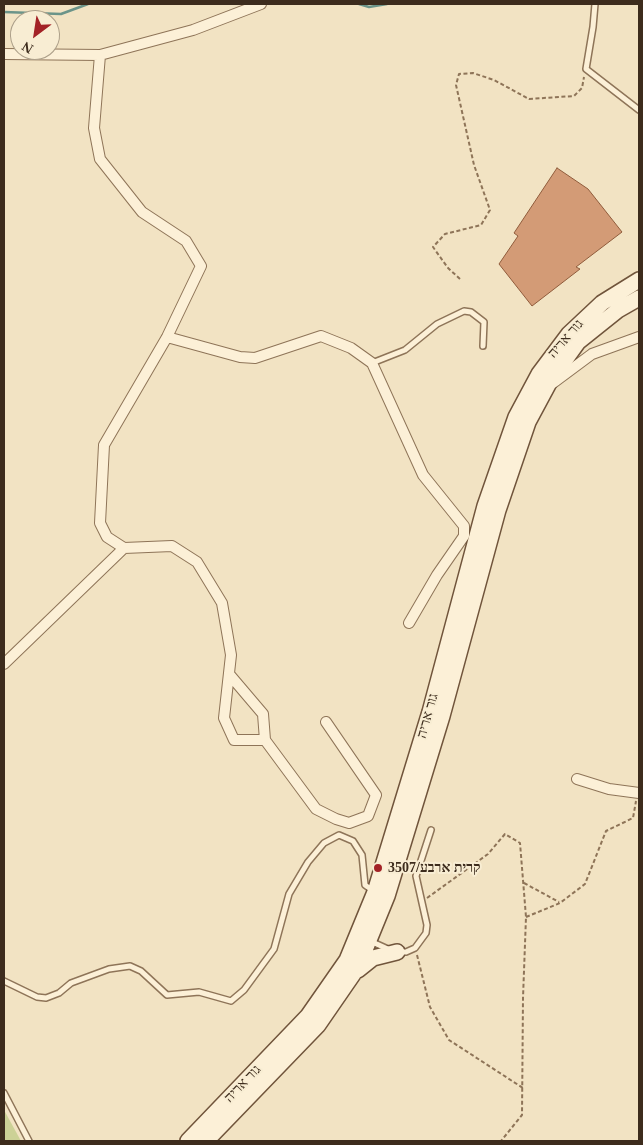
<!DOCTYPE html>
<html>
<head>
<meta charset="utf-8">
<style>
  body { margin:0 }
  #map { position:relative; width:643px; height:1145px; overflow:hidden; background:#f2e3c3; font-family:"Times New Roman",serif }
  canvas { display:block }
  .frame { position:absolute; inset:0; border:5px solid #3d2c1d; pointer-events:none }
  .north { position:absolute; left:10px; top:10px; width:50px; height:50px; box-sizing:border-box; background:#f8edd3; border:1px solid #ada08a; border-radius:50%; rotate:211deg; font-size:14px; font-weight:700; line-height:20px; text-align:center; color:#3d2c1d }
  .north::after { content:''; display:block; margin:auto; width:18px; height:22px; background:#a32226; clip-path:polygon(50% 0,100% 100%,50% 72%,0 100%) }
</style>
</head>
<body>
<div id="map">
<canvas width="643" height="1145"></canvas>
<div class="frame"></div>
<div class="north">N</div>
</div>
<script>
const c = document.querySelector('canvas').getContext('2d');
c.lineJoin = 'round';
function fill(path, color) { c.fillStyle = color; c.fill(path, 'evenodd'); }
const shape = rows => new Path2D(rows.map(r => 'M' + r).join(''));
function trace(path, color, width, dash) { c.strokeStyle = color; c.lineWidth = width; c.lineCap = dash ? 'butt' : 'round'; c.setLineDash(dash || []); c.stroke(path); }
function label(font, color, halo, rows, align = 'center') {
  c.font = font + ' "Times New Roman","Noto Sans Hebrew",serif'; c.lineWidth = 4; c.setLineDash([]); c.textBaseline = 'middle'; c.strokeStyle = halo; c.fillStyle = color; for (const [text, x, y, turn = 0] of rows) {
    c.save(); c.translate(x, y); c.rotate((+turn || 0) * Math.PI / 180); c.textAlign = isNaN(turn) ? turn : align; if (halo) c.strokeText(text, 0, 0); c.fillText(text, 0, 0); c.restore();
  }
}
fill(shape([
  [4,1110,21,1141,4,1141]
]), '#ccd196');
trace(shape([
  [359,4,369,7,387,4],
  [4,12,61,14,88,4]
]), '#6b9489', 2.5);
const building = shape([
  [557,168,588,189,622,232,576,267,580,269,532,306,499,264,518,236,514,233,557,168]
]);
fill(building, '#d39b76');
trace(building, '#8f5b3b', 1);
const lane = shape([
  [595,4,593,27,586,69,639,110],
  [372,363,405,350,437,324,464,311,471,312,484,322,483,346],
  [370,941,390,950],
  [398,952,406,952,415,948,426,933,427,925,416,876,431,830],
  [4,981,37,997,46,998,59,993,71,983,109,969,130,966,141,971,167,995,199,992,231,1001,244,990,274,949,289,894,308,862,324,843,339,835,353,841,362,855,365,885,372,890],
  [4,1093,29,1141]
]);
const street = shape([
  [4,54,100,55,193,30,261,4],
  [100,55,94,128,100,159,142,212,186,241,201,266,167,337,104,445,100,523,107,537,124,548,172,546,197,562,222,603,231,655,224,718,234,740,265,740],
  [167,337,240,357,255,358,321,336,351,348,372,363,423,475,464,526,464,536,437,575,409,623],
  [553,383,592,354,639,337],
  [4,664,124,548],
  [229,674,263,714,265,740,316,809,336,819,349,823,368,816,376,795,326,722],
  [577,779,609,789,639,793]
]);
const secondary = shape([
  [358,970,373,958,397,952],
  [188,1141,308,1016,347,960,375,892,430,712,485,506,516,417,539,374,569,334,602,303,639,280],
  [206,1141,318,1025,358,967,387,896,442,716,498,510,528,422,550,381,578,342,618,310,639,298]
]);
trace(lane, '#8e7458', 8);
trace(street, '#8e7458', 12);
trace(secondary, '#70543b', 18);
trace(shape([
  [460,279,448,268,433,247,445,234,481,225,490,210,474,165,456,85,459,74,473,73,494,80,529,99,574,96,582,88,584,77],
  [524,883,559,902],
  [427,898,488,854,505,834,520,843,526,917,523,998,522,1115,501,1141],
  [526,917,560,903,585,884,606,831,633,818,636,801],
  [417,955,430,1007,449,1040,523,1088]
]), '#8e7458', 2, [4, 2.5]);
trace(lane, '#fcf0d7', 5);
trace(street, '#fcf0d7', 10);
trace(secondary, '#fcf0d7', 15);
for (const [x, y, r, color] of [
  [378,868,5,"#a32226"]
]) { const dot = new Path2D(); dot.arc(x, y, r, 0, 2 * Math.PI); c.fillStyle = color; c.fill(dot); trace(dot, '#f8edd3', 2); }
label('14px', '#3d2c1d', '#f8edd3', [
  ["גור אריה",566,339,-49],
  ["גור אריה",428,716,-74],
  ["גור אריה",243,1084,-46]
]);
label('bold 14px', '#3d2c1d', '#f8edd3', [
  ["קרית ארבע/3507",388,868]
], 'left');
</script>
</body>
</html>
